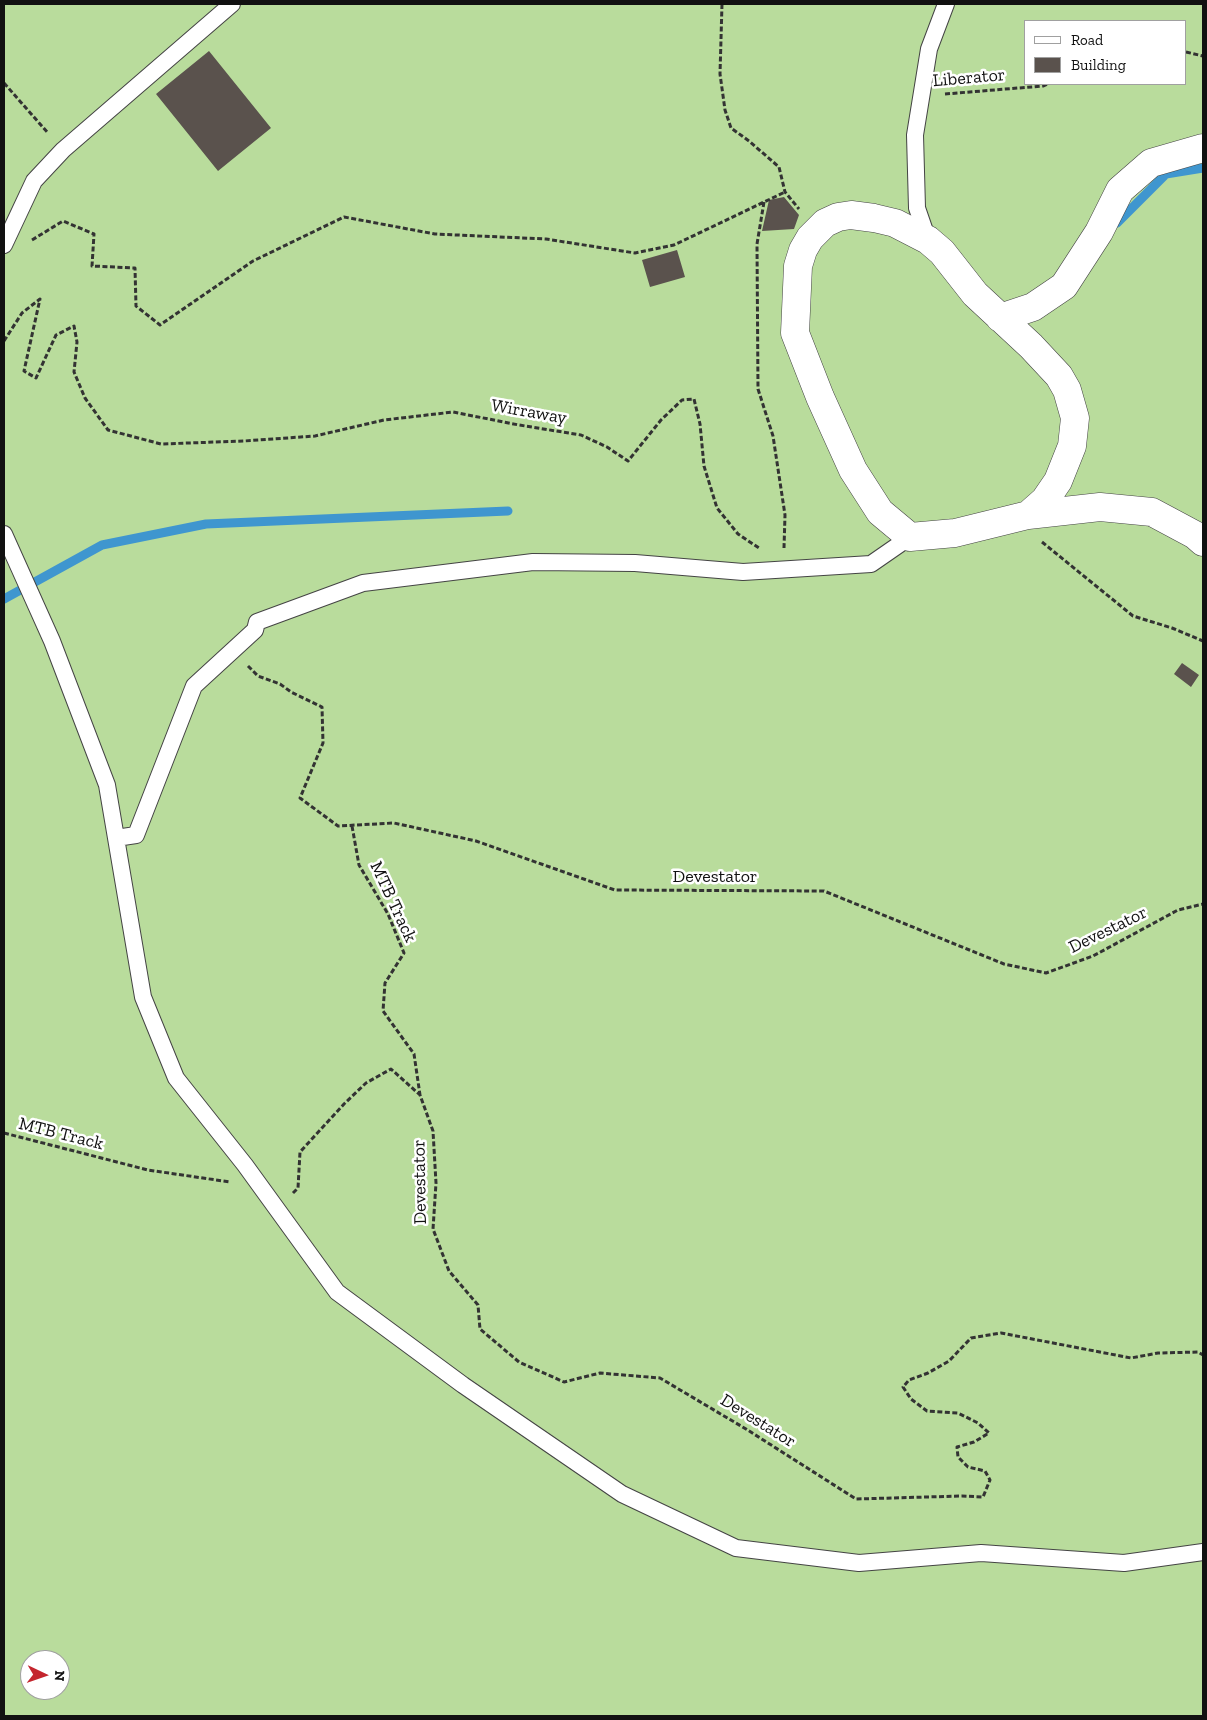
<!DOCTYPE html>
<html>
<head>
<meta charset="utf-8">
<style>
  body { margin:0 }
  #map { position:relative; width:1207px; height:1720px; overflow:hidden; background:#fffdf5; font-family:"Zilla Slab",serif }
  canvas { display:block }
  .frame { position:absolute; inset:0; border:5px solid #111; pointer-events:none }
  .legend { position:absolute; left:1024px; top:20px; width:162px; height:65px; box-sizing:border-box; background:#fff; border:1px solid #a0a0a0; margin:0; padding:6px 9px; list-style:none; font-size:15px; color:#111 }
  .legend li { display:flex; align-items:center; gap:10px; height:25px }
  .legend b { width:25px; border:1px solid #a0a0a0 }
  .north { position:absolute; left:20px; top:1650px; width:50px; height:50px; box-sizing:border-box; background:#fff; border:1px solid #a0a0a0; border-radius:50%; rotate:93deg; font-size:14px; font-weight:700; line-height:20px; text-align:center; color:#111 }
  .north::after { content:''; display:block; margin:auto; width:18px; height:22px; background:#c4262e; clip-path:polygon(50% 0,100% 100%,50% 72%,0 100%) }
</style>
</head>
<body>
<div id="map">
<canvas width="1207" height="1720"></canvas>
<div class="frame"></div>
<ul class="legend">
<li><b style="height:6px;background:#fff"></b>Road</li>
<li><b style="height:14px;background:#5a524d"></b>Building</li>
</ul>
<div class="north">N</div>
</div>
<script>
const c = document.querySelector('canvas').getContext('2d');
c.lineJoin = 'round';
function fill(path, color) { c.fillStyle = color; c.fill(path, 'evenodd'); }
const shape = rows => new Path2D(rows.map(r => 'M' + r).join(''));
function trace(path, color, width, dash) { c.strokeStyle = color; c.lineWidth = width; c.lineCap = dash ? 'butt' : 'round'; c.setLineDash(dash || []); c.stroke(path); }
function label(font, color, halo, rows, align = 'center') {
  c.font = font + ' "Zilla Slab",serif'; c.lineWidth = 5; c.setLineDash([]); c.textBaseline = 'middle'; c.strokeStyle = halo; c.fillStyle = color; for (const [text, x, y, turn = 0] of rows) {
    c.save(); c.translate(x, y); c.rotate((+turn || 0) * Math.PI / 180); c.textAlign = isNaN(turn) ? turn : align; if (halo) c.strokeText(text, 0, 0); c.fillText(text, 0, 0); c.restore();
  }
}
fill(shape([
  [4,4,1203,4,1203,1716,4,1716],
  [1026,21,1186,21,1186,84,1026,84],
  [30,1660,60,1660,60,1690,30,1690]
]), '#b9dc9c');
trace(shape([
  [1117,223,1166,174,1203,168],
  [4,599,102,545,206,524,508,511]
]), '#3f96cf', 9);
fill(shape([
  [209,51,271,128,218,171,156,94],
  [784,197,799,215,794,229,762,231,769,200],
  [677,250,685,277,650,287,642,260],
  [1182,663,1199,675,1191,687,1174,674]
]), '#5a524d');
const service = shape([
  [928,240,917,208,915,135,929,49,946,4],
  [4,245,34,181,63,150,232,4],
  [4,534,52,641,107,785,143,997,176,1078,245,1165,337,1292,463,1385,622,1494,736,1548,859,1563,981,1553,1124,1563,1203,1552],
  [116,838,136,835,194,686,255,630,257,622,363,583,533,562,635,563,743,572,871,564,910,537]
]);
const minor = shape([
  [1000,318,1033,307,1064,286,1099,232,1120,190,1151,163,1203,148],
  [1028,515,1045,500,1058,481,1072,446,1075,418,1067,390,1059,376,1031,346,975,294,942,252,928,240,895,223,874,218,851,215,838,217,825,223,810,238,803,250,798,266,795,333,820,397,853,470,880,512,910,537,955,533,1028,515,1100,507,1152,512,1195,535,1203,542]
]);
trace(service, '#444', 18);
trace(minor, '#444', 29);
trace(shape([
  [722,4,720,74,725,110,731,128,749,141,779,167,785,192,799,209],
  [1186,52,1203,56],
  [4,83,48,133],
  [945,94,1043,86,1048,84],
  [764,202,757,244,758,389,773,436,785,515,784,548],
  [32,240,63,221,94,234,92,266,135,268,136,306,160,325,253,261,344,217,435,234,546,239,635,253,674,245,785,192],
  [4,341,22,313,40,299,24,371,36,378,56,335,74,326,77,342,74,372,85,398,108,430,161,444,244,441,315,436,384,420,453,412,519,425,581,435,607,447,628,461,661,420,682,400,694,399,700,424,704,466,717,508,738,534,759,548],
  [1042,542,1133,616,1172,628,1203,641],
  [248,666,258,676,280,684,291,692,322,707,323,743,300,798,338,826,394,823,476,841,615,890,824,891,1004,964,1046,973,1093,956,1178,910,1203,904],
  [352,826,359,865,388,914,404,953,385,983,383,1011,414,1054,420,1095],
  [4,1133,148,1170,230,1182],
  [293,1193,298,1188,300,1152,344,1104,366,1083,391,1069,420,1095,433,1131,436,1183,433,1229,449,1271,478,1305,480,1329,519,1362,564,1382,600,1373,660,1378,746,1429,856,1499,962,1496,983,1497,990,1480,985,1471,968,1467,958,1457,957,1447,974,1442,989,1433,978,1423,958,1413,927,1411,911,1399,903,1387,909,1380,928,1373,949,1361,971,1338,1001,1333,1131,1358,1158,1353,1198,1352,1203,1355]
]), '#333', 3, [5, 2.5]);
trace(service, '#fff', 16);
trace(minor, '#fff', 28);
label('18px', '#111', '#fff', [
  ["Liberator",969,78,-5],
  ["Wirraway",529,412,10],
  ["Devestator",715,877],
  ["MTB Track",393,902,65],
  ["Devestator",1108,930,-26],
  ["MTB Track",61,1134,14],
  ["Devestator",420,1182,-91],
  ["Devestator",758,1421,32]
]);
</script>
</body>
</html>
